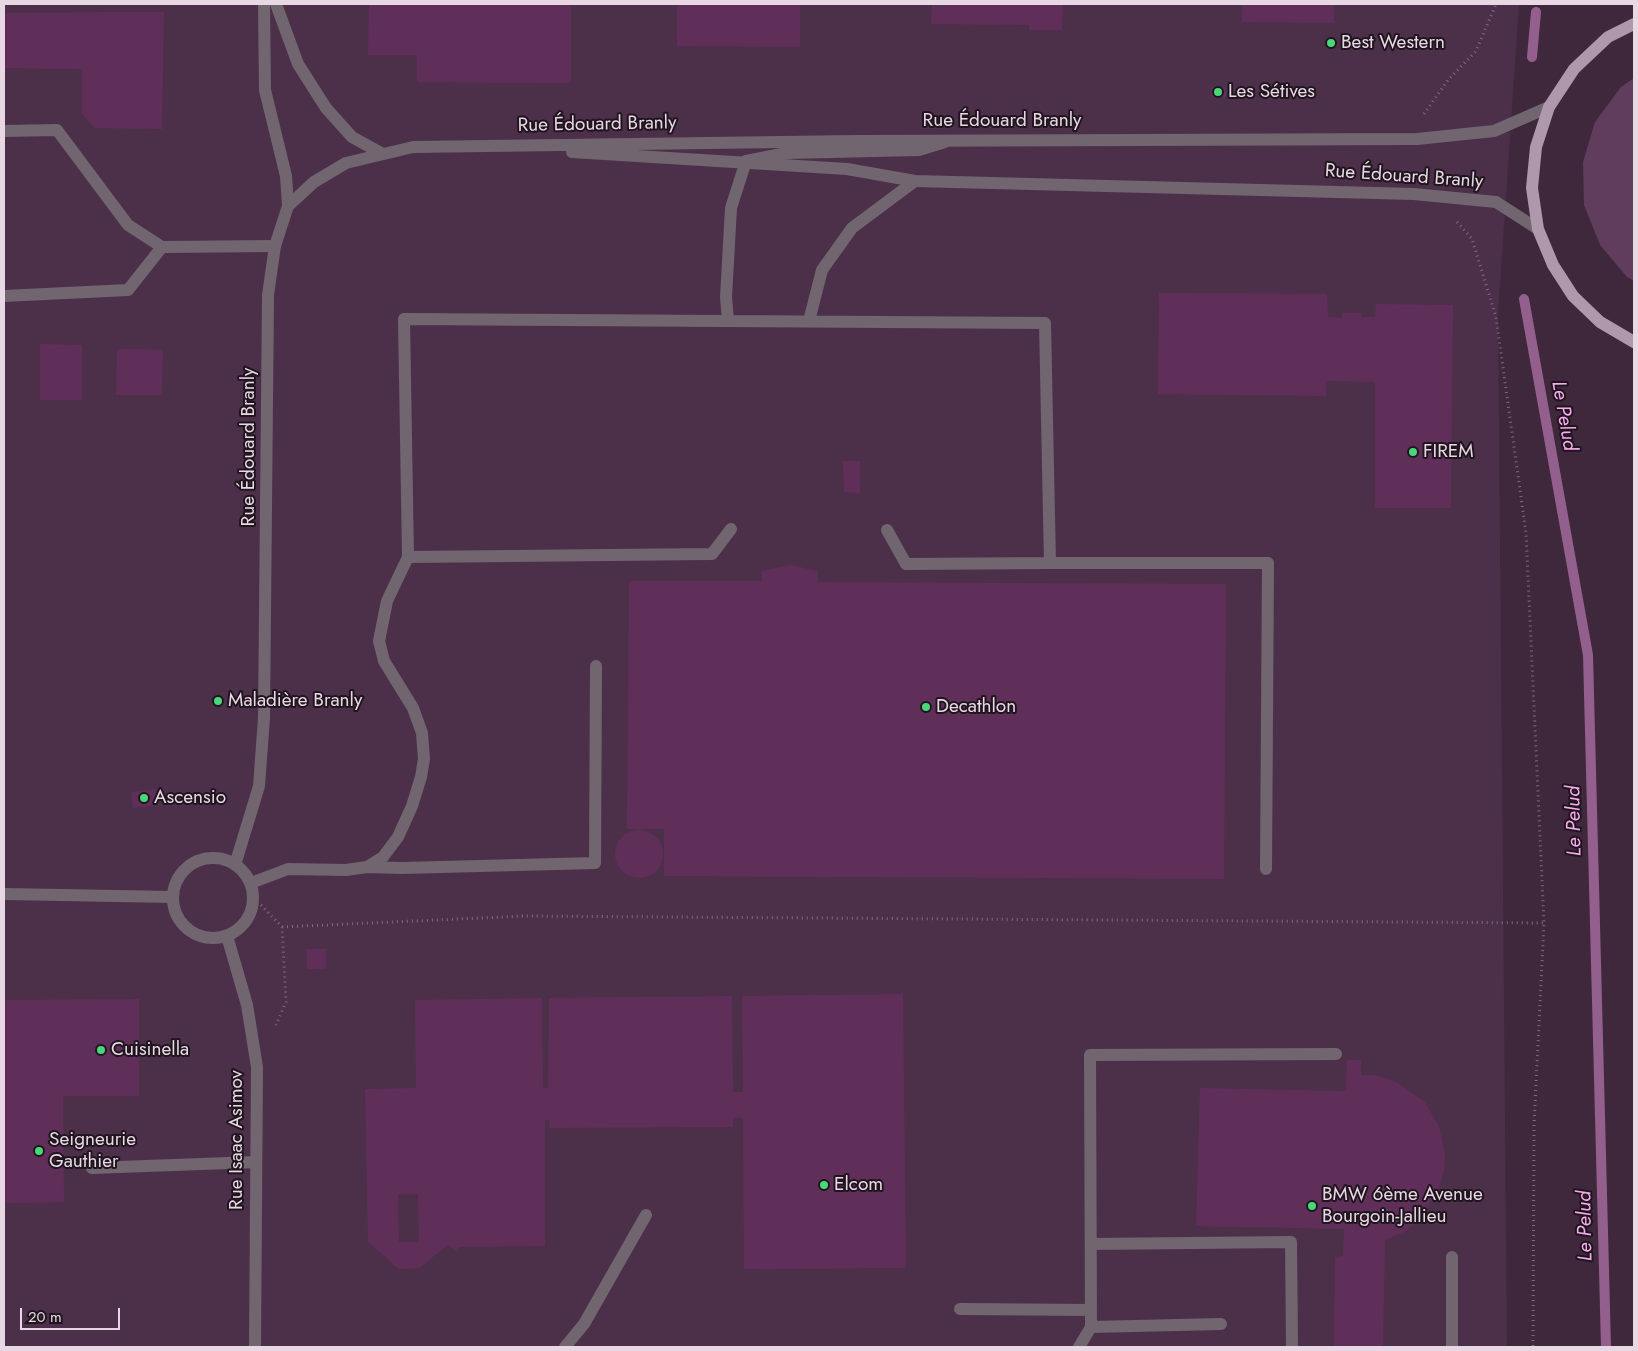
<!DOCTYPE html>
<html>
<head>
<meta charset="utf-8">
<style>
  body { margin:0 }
  #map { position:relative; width:1638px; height:1351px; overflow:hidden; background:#3f283c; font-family:Jost,sans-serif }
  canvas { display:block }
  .frame { position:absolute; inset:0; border:5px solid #e7d8e4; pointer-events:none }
  .scale { position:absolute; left:20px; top:1308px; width:100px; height:22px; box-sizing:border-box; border:2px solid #e7d8e4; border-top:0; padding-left:6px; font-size:15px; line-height:18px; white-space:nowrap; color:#e7d8e4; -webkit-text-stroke:4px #20151e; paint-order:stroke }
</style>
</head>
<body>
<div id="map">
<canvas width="1638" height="1351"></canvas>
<div class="frame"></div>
<div class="scale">20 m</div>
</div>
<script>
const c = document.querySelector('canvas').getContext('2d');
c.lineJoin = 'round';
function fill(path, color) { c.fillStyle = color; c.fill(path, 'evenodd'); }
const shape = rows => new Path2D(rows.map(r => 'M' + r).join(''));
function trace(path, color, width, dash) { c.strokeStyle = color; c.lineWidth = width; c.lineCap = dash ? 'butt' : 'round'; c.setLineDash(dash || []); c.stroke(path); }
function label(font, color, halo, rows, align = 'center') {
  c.font = font + ' Jost,sans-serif'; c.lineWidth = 4; c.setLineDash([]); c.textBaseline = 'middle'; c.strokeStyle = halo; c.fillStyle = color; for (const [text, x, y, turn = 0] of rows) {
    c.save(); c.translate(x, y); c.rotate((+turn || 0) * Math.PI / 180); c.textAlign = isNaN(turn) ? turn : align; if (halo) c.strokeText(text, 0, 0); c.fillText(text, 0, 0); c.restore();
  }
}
fill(shape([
  [4,4,1519,4,1498,313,1507,1347,4,1347]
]), '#4c3049');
fill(shape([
  [1634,78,1634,281,1627,277,1600,245,1584,205,1583,162,1595,122,1621,87]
]), '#603d5c');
trace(shape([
  [1532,57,1536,12],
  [1524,299,1588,655,1606,1347]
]), '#935f8d', 10);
fill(shape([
  [369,4,571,4,571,83,417,82,417,55,368,55],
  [677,4,800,4,800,47,677,46],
  [932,4,1063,4,1062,30,1029,30,1029,25,931,24],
  [1242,4,1334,4,1334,23,1242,22],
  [108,12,164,12,162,129,95,128,82,114,82,69,4,68,4,13],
  [1211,87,1226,87,1226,97,1211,97],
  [1159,293,1327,294,1328,317,1342,318,1342,313,1361,313,1361,317,1375,317,1376,304,1453,305,1451,508,1375,508,1375,382,1326,381,1326,396,1158,394],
  [40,344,82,345,82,400,40,400],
  [117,349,163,350,162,395,116,395],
  [843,461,860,461,860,493,844,492],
  [790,565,818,571,818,582,1226,584,1224,879,664,876,664,829,627,829,629,581,762,581,761,571],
  [155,789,157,805,133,808,131,792],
  '615 854a24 24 0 1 1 48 0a24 24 0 1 1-48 0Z',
  [307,949,326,949,326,969,307,969],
  [903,994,906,1268,744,1269,743,1118,733,1118,733,1127,549,1128,549,1120,545,1120,545,1246,459,1247,457,1252,448,1245,419,1268,399,1269,368,1242,365,1089,416,1088,415,1000,542,998,543,1088,548,1088,549,998,732,996,733,1092,743,1092,742,996],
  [398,1194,418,1194,419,1242,399,1242],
  [139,999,139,1096,63,1096,64,1202,4,1203,4,1000],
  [1347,1060,1361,1060,1361,1075,1375,1075,1395,1081,1424,1101,1439,1126,1445,1155,1444,1170,1439,1188,1421,1218,1406,1231,1385,1240,1383,1347,1334,1347,1335,1257,1343,1256,1344,1229,1196,1226,1200,1088,1346,1091]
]), '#5f2f5a');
trace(shape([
  [1424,114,1448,80,1476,51,1496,4],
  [1457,222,1472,239,1496,317,1526,533,1544,923,1534,1125,1533,1347],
  [261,905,282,927,286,1002,276,1025],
  [282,927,525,916,1544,923]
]), '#7f6b7c', 3, [1, 4]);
trace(shape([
  [4,131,57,130,128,225,162,247,275,246],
  [4,296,128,290,162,247],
  [728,321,726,297,731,208,746,161,787,153,919,150,945,142],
  [809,321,822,270,852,228,915,181],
  [408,557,712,554,731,529],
  [1050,563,1268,563,1266,869],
  [367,867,402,868,595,863,596,666],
  [251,883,288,869,346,870,367,867,383,857,398,837,412,806,421,777,424,759,422,733,413,708,384,661,379,641,387,601,408,557,404,319,1045,323,1050,563,906,564,887,530],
  [92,1168,256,1162],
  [1091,1244,1291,1242,1292,1347],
  [1452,1257,1452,1347],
  [960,1309,1091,1310],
  [1091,1327,1090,1055,1336,1054],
  [565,1347,584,1324,646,1215],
  [1079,1347,1091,1327,1221,1324]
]), '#71656f', 12);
trace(shape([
  [264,4,265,90,286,176,288,206],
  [276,4,298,64,326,108,352,137,381,153],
  [572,152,847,169,915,181,1414,194,1496,202,1538,229],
  '173 898a40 40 0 1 1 80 0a40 40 0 1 1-80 0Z',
  [235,865,259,786,264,718,268,295,275,246,288,206,314,182,346,163,413,147,855,141,1417,139,1494,131,1549,107],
  [4,894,173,897],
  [227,936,247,1005,257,1067,255,1347]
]), '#71656f', 12);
trace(shape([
  [1634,24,1608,37,1574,69,1549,107,1536,147,1532,188,1538,229,1553,265,1573,296,1600,322,1634,342]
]), '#b098ac', 12);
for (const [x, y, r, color] of [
  [1331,43,5,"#48d779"],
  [1218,92,5,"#48d779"],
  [1413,452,5,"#48d779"],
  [218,701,5,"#48d779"],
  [926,707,5,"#48d779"],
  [144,798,5,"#48d779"],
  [101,1050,5,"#48d779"],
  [39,1151,5,"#48d779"],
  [824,1185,5,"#48d779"],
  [1312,1206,5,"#48d779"]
]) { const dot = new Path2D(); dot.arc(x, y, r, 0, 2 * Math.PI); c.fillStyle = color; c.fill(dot); trace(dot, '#20151e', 2); }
label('19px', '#e7d8e4', '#20151e', [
  ["Best Western",1341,43],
  ["Les Sétives",1228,92],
  ["FIREM",1423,452],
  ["Maladière Branly",228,701],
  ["Decathlon",936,707],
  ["Ascensio",154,798],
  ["Cuisinella",111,1050],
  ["Seigneurie",49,1140],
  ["Gauthier",49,1162],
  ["Elcom",834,1185],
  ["BMW 6ème Avenue",1322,1195],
  ["Bourgoin-Jallieu",1322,1217]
], 'left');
label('19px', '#e7d8e4', '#20151e', [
  ["Rue Édouard Branly",1002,121],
  ["Rue Édouard Branly",597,125,-1],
  ["Rue Édouard Branly",1404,177,4],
  ["Rue Édouard Branly",249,447,-90],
  ["Rue Isaac Asimov",237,1140,-90]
]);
label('italic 20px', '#f7aaed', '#20151e', [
  ["Le Pelud",1563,416,80],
  ["Le Pelud",1575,821,-91],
  ["Le Pelud",1586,1226,-91]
]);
</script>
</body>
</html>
